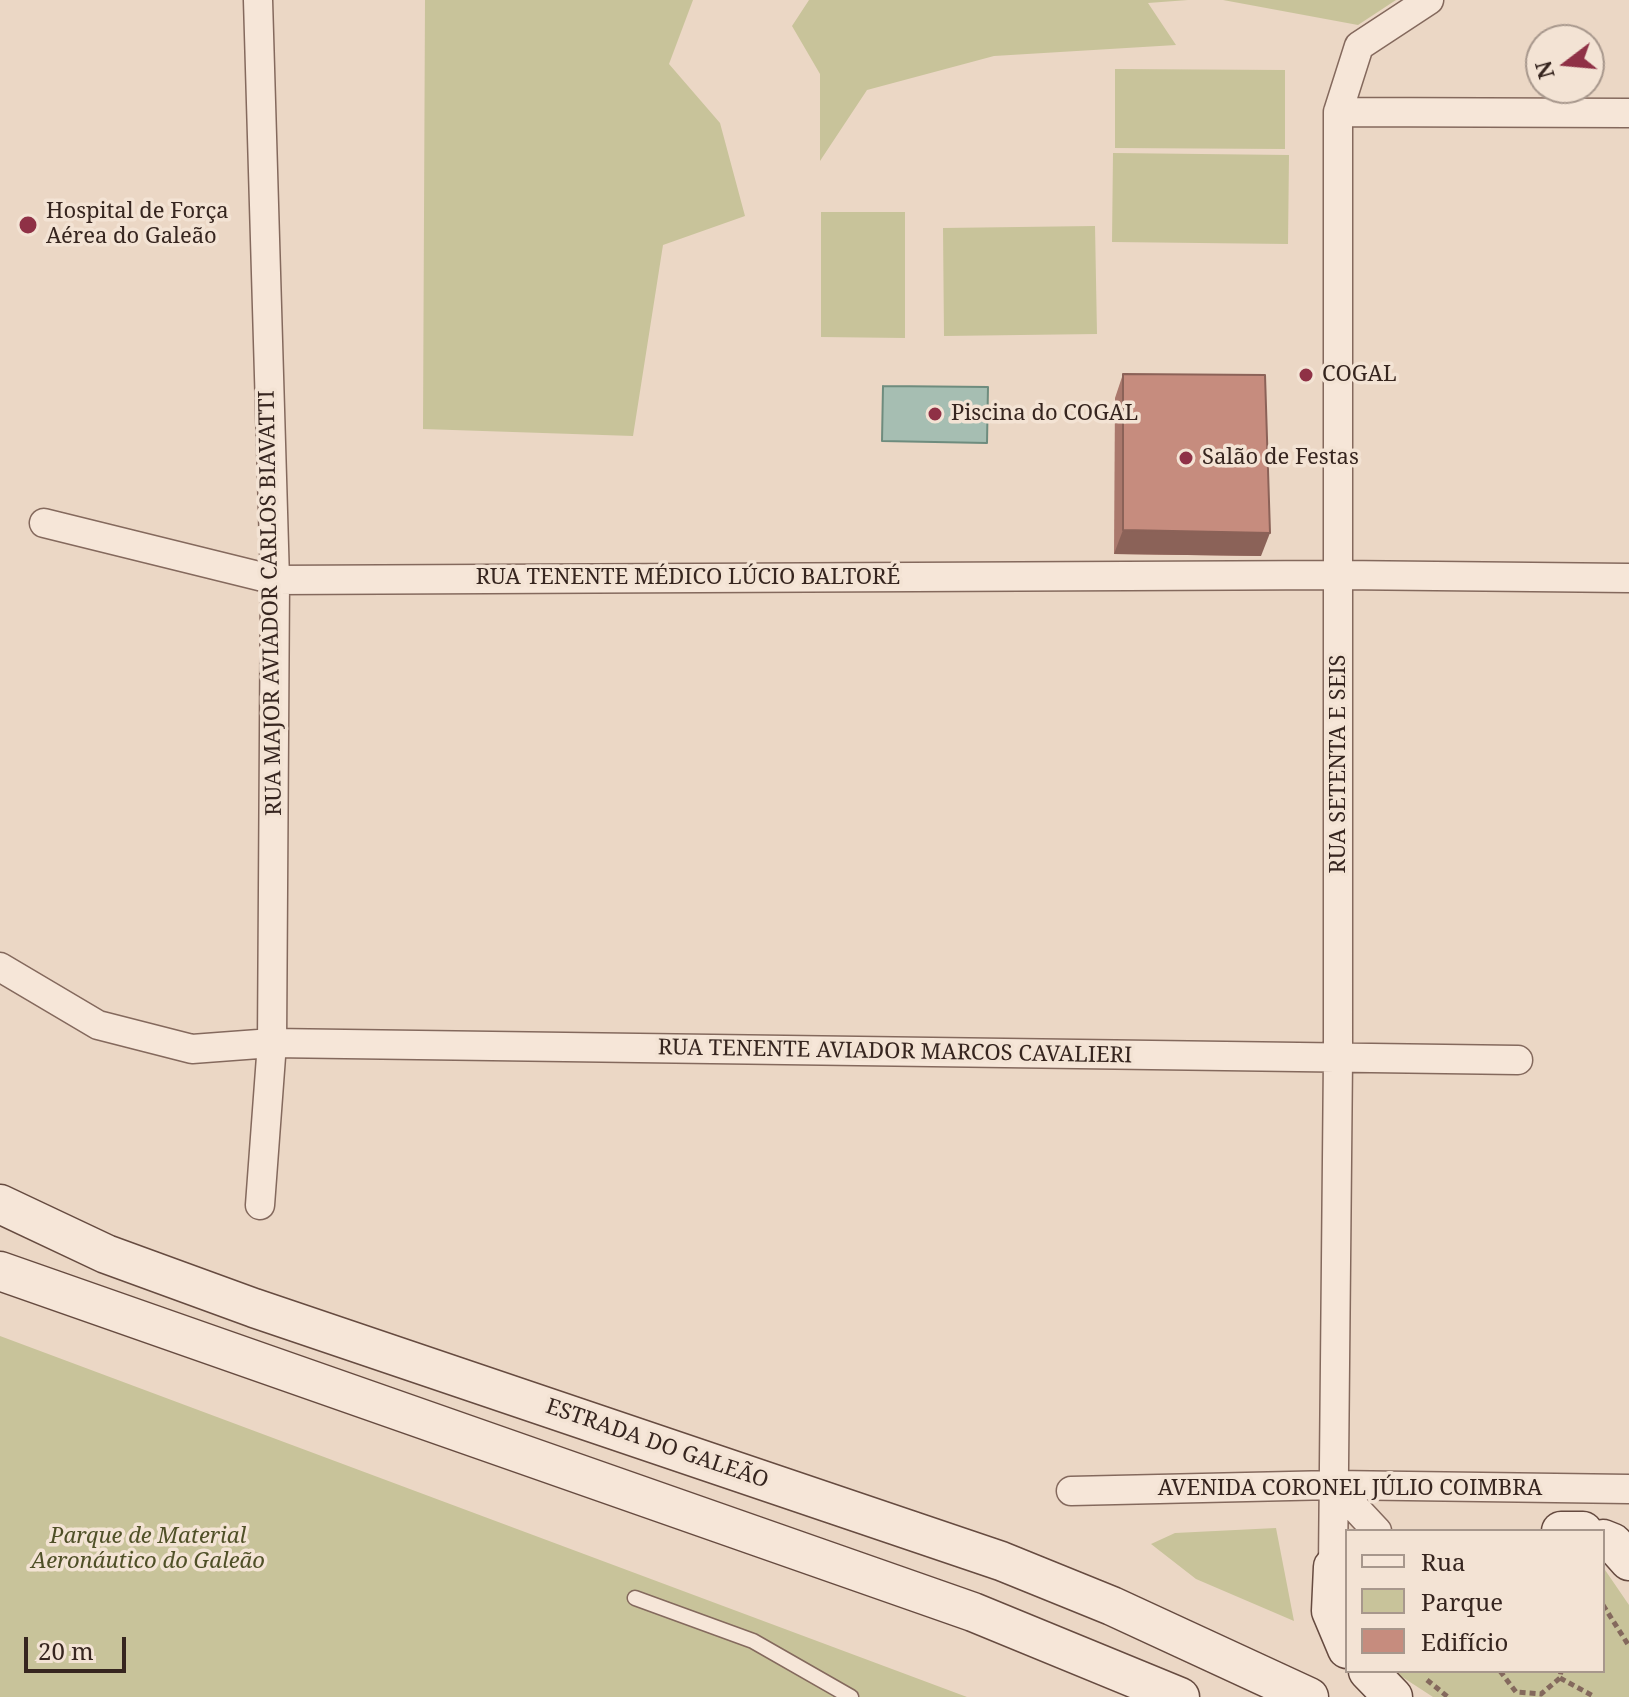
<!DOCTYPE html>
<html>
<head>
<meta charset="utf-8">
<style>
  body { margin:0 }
  #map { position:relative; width:1629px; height:1697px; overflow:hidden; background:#ebd7c5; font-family:"Noto Serif",serif }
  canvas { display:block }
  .legend { position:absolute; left:1345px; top:1529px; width:260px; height:144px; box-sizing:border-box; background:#f3e3d4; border:2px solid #a7978c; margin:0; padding:10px 14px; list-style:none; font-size:24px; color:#36251f }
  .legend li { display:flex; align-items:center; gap:16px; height:40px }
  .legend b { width:40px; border:2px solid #a7978c }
  .north { position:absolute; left:1525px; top:24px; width:80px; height:80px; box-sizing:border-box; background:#f3e3d4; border:2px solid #a7978c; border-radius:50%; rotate:254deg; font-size:22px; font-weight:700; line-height:32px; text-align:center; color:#36251f }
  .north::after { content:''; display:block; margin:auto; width:28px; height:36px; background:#8f3146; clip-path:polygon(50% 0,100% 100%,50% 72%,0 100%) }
  .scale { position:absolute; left:24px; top:1637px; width:102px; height:36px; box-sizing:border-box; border:4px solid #36251f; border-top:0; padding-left:10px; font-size:24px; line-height:28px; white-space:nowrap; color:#36251f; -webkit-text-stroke:6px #f3e3d4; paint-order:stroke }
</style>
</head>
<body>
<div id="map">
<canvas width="1629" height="1697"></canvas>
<ul class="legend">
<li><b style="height:10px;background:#f6e6d8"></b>Rua</li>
<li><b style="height:22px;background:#c8c39a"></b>Parque</li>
<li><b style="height:22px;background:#c68c7e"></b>Edifício</li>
</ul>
<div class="north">N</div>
<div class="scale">20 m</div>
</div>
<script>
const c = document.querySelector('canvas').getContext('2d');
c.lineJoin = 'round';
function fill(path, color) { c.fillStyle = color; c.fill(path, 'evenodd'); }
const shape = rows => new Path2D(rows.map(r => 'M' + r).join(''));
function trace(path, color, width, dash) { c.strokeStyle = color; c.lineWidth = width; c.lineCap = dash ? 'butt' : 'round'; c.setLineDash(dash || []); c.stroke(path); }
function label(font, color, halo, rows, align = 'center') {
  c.font = font + ' "Noto Serif",serif'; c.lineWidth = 7; c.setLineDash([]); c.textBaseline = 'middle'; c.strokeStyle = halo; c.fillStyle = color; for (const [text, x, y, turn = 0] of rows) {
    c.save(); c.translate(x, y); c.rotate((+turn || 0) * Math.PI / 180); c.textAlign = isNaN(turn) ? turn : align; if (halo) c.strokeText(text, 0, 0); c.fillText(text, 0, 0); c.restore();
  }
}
fill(shape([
  [425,0,693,0,669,64,720,123,745,216,663,245,633,436,423,429],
  [809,0,1188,0,1148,3,1176,45,994,56,867,90,820,161,820,74,792,26],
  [1223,0,1396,0,1358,25],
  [1115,69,1285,70,1285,149,1115,148],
  [1113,153,1289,155,1288,244,1112,242],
  [821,212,905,212,905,338,821,337],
  [1095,226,1097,334,944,336,943,228],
  [0,1336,967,1697,0,1697],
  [1276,1528,1294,1621,1196,1579,1151,1544,1175,1533],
  [1603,1567,1629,1605,1629,1697,1433,1697,1393,1671,1603,1671]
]), '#c8c39a');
const water = shape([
  [883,386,988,387,987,443,882,441,883,386]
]);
fill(water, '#a6beb2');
trace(water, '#6e8c7e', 2);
const lane = shape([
  [635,1598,753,1641,851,1697]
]);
const street = shape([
  [258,0,275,580,272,1043,260,1205],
  [1338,112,1629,113],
  [44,523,275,580,1339,575,1629,578],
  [0,967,98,1025,192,1049,272,1043,1518,1060],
  [1334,1485,1377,1531],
  [1071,1491,1334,1485,1629,1489],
  [1333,1567,1338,1058,1338,112,1359,46,1429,0]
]);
const secondary = shape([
  [0,1204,106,1254,254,1308,1001,1561,1112,1606,1309,1697],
  [0,1271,973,1612,1180,1697],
  [1561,1531,1583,1531],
  [1603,1539,1613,1543,1629,1561],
  [1347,1557,1333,1567,1331,1611,1347,1649],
  [1368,1671,1393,1697]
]);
trace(lane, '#84695d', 17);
trace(street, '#84695d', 31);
trace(secondary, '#664b40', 41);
trace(shape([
  [1603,1605,1629,1646],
  [1500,1671,1516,1692,1541,1694,1560,1678,1561,1671],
  [1560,1678,1595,1697],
  [1427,1680,1448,1697]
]), '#84695d', 5, [6, 4]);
trace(lane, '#f6e6d8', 14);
trace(street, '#f6e6d8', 28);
trace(secondary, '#f6e6d8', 38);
fill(shape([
  [1123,374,1261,556,1114,554,1115,398]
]), '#aa786c');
fill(shape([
  [1123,530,1270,533,1261,556,1114,554]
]), '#8b6258');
const building = shape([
  [1123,374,1265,375,1270,533,1123,530,1123,374]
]);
fill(building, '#c68c7e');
trace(building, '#8b6258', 2);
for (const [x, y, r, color] of [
  [28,225,10,"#8f3146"],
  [1306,375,8,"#8f3146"],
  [935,414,8,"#8f3146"],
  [1186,458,8,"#8f3146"]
]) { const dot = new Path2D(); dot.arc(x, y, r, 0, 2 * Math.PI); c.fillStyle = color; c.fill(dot); trace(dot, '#f3e3d4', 3); }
label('22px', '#36251f', '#f3e3d4', [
  ["Hospital de Força",46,212],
  ["Aérea do Galeão",46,237],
  ["COGAL",1322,375],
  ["Piscina do COGAL",951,414],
  ["Salão de Festas",1202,458]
], 'left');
label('22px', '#36251f', '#f3e3d4', [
  ["RUA TENENTE MÉDICO LÚCIO BALTORÉ",688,578],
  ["RUA MAJOR AVIADOR CARLOS BIAVATTI",271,603,-91],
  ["RUA SETENTA E SEIS",1339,764,-90],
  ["RUA TENENTE AVIADOR MARCOS CAVALIERI",895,1052,1],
  ["ESTRADA DO GALEÃO",657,1444,19],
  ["AVENIDA CORONEL JÚLIO COIMBRA",1350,1489]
]);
label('italic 22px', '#4f5027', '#f3e3d4', [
  ["Parque de Material",148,1537],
  ["Aeronáutico do Galeão",148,1562]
]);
</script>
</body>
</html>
